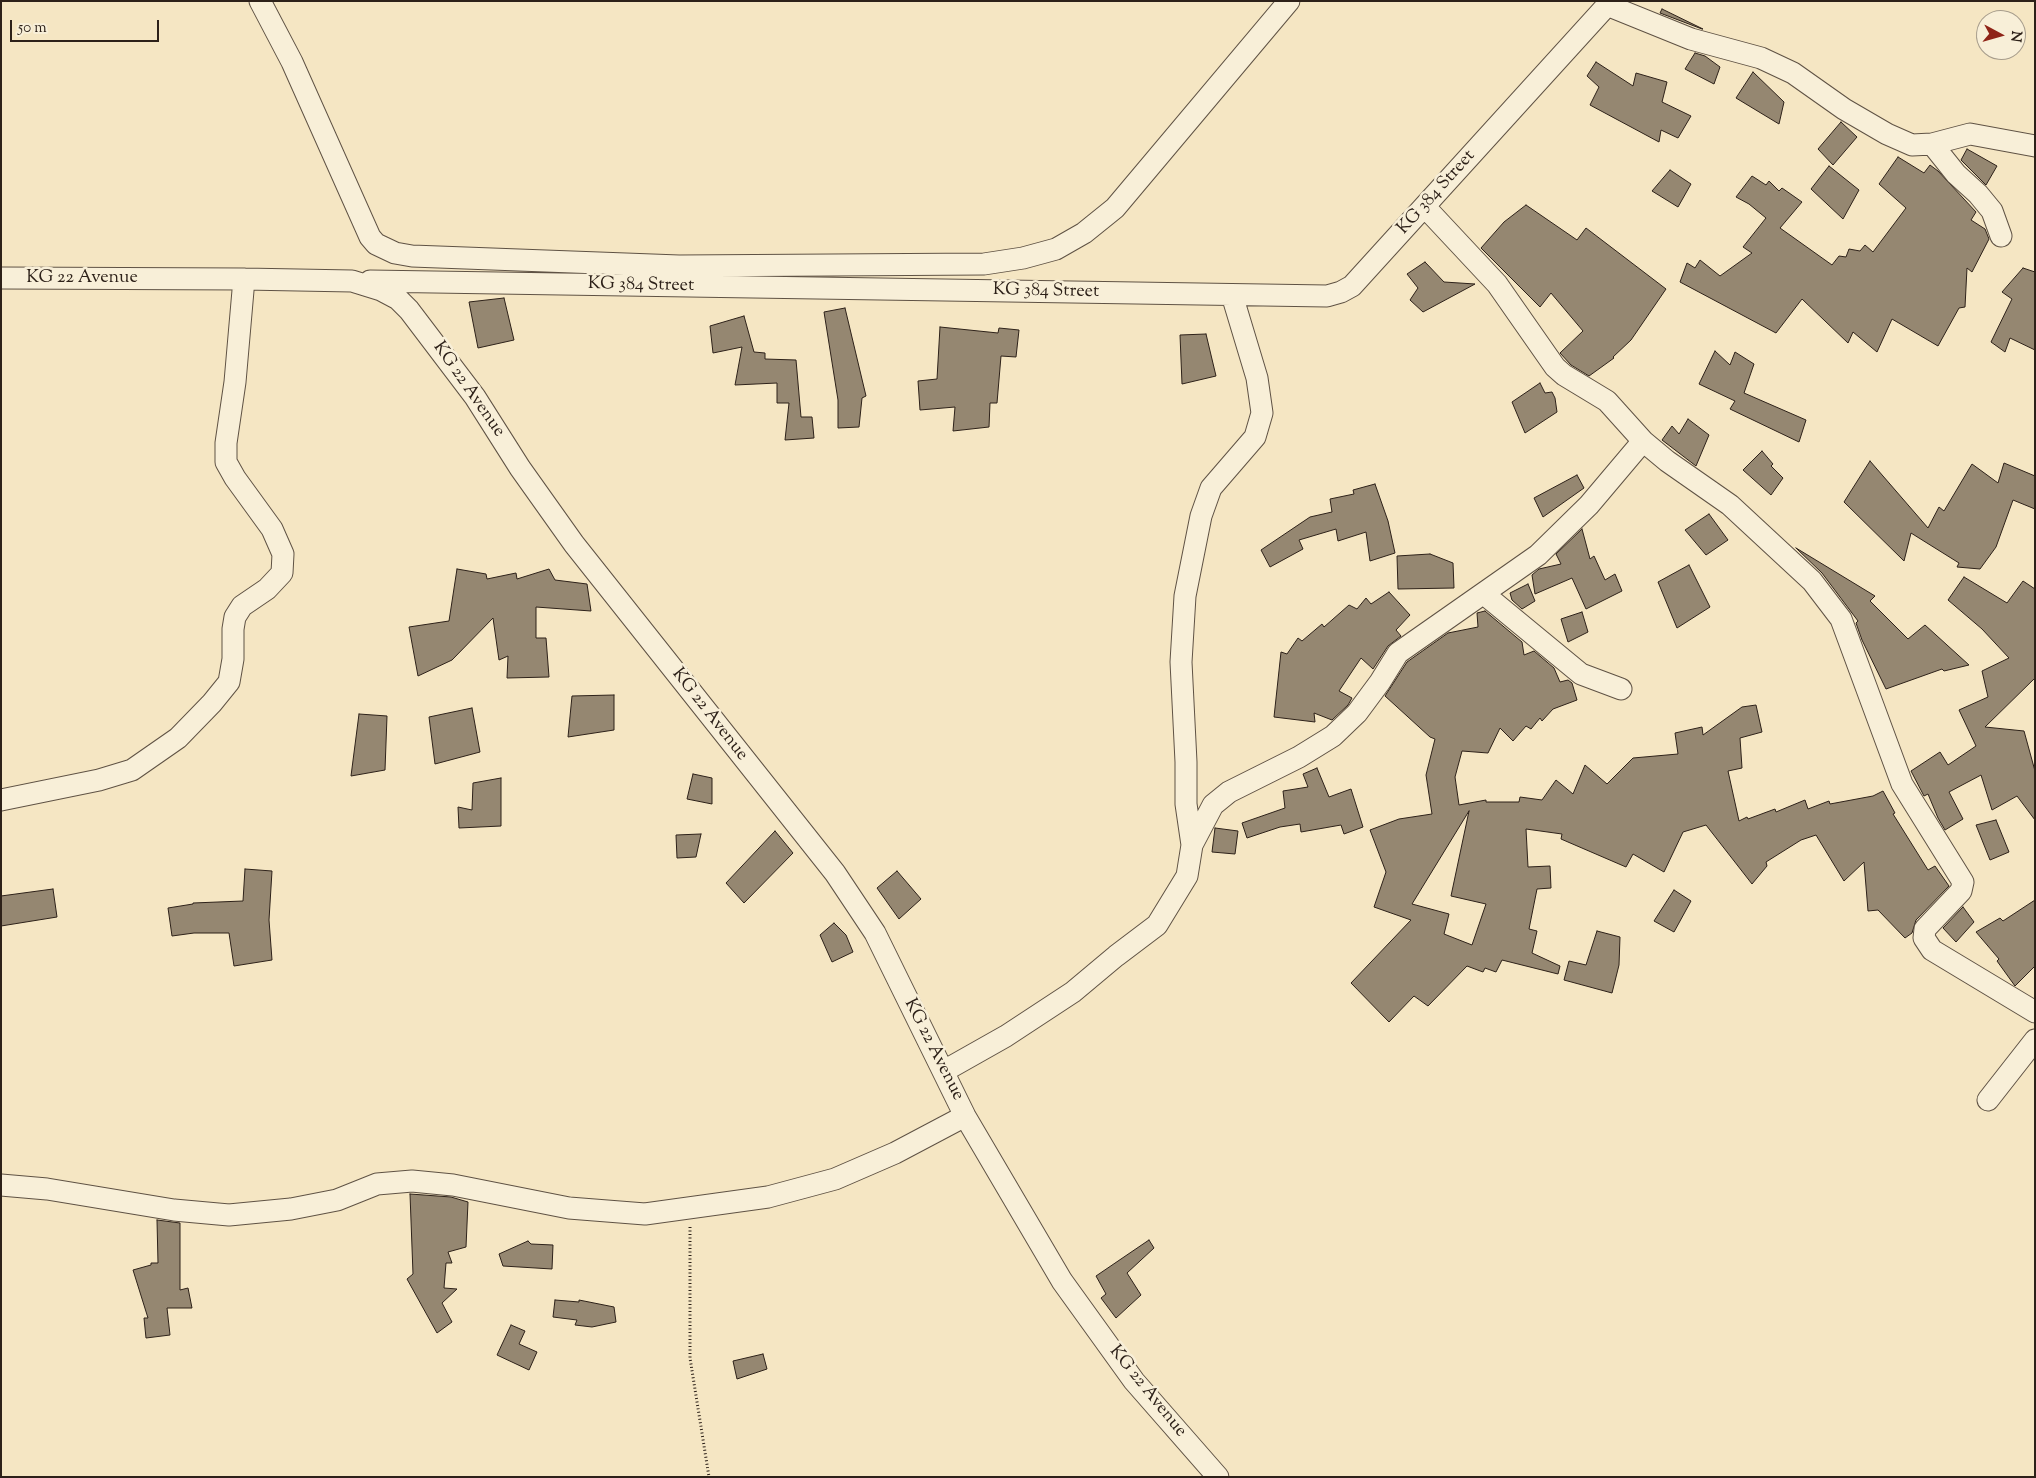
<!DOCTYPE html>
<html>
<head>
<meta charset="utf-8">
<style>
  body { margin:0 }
  #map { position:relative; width:2036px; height:1478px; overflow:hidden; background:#f5e6c3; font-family:"Sorts Mill Goudy",serif }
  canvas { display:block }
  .frame { position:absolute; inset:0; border:2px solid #2d2119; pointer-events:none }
  .north { position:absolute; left:1976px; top:10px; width:50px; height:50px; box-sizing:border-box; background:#f8efd8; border:1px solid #a79d8c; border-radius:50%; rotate:96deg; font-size:14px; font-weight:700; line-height:20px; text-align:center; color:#2d2119 }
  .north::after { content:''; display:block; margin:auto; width:18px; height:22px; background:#8f2418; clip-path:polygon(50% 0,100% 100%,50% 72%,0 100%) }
  .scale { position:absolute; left:10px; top:20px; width:149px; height:22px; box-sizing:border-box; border:2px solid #2d2119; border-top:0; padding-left:6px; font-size:15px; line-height:18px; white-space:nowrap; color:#2d2119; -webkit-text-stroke:4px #f8efd8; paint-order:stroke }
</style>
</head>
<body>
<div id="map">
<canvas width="2036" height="1478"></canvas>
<div class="frame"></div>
<div class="north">N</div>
<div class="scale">50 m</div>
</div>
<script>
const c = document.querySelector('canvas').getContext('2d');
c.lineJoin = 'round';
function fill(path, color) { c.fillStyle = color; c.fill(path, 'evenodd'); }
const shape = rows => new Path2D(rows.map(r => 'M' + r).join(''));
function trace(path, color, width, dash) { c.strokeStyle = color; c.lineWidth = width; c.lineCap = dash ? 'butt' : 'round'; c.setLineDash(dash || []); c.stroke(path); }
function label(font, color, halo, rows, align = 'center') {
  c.font = font + ' "Sorts Mill Goudy",serif'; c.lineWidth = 5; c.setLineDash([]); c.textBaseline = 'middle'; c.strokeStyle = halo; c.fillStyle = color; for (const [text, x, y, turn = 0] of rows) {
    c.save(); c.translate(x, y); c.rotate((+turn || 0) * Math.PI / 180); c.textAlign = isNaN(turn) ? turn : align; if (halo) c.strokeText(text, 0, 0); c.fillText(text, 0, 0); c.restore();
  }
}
const building = shape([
  [1662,9,1703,29,1702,29,1660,13,1662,9],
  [1695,53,1705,56,1720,67,1714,84,1685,69,1695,53],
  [1596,62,1633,86,1636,73,1667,82,1662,102,1691,116,1678,138,1661,130,1659,142,1590,105,1599,87,1587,76,1596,62],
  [1753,72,1784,102,1779,124,1736,98,1753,72],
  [1841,122,1857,137,1833,165,1818,149,1841,122],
  [1967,149,1997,166,1986,185,1961,160,1967,149],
  [1898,157,1924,173,1930,165,1938,171,1976,212,1971,220,1985,229,1989,239,1972,272,1967,268,1965,307,1959,308,1938,346,1892,319,1877,352,1853,332,1848,343,1802,299,1776,333,1680,282,1687,263,1695,268,1700,260,1720,276,1752,253,1743,247,1766,218,1749,204,1736,197,1752,176,1766,185,1769,181,1779,191,1782,188,1802,202,1780,228,1832,265,1839,256,1846,257,1849,249,1860,251,1865,245,1873,252,1906,208,1879,184,1898,157],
  [1829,166,1859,190,1843,219,1811,189,1829,166],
  [1670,170,1691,184,1678,207,1652,191,1670,170],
  [1526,205,1577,240,1586,228,1666,289,1631,340,1613,357,1614,358,1589,376,1571,365,1560,353,1583,331,1551,293,1540,307,1481,248,1504,222,1526,205],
  [1425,262,1444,282,1475,284,1423,312,1410,300,1418,288,1407,274,1425,262],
  [2023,268,2035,272,2035,350,2010,338,2005,352,1991,342,2012,299,2002,292,2023,268],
  [504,298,514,340,478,348,469,302,504,298],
  [845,308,866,396,862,398,859,427,838,428,838,400,824,312,845,308],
  [744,316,754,352,765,353,765,359,796,360,801,417,812,417,814,438,785,440,789,403,777,403,777,383,735,385,742,347,713,353,710,326,744,316],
  [940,327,998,333,999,328,1019,330,1016,357,1001,356,997,403,990,403,989,427,953,431,955,407,920,410,918,381,937,379,940,327],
  [1206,334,1216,376,1182,384,1180,335,1206,334],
  [1715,351,1730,365,1735,352,1754,364,1744,393,1806,420,1799,442,1730,409,1735,401,1699,384,1715,351],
  [1540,383,1545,393,1552,392,1555,398,1557,412,1525,433,1512,402,1540,383],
  [1688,419,1709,435,1696,466,1662,440,1672,426,1679,434,1688,419],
  [1762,451,1773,464,1771,466,1783,478,1771,495,1743,470,1762,451],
  [1870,461,1928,528,1939,507,1944,511,1972,464,1998,483,2004,463,2035,476,2035,509,2013,500,1996,547,1980,569,1957,567,1959,563,1911,533,1904,561,1844,502,1870,461],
  [1577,475,1584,488,1543,517,1534,498,1577,475],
  [1375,484,1388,521,1395,553,1370,561,1366,532,1338,541,1336,529,1299,540,1303,549,1270,567,1261,550,1310,517,1332,512,1330,499,1354,494,1353,490,1375,484],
  [1709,514,1728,540,1706,555,1685,530,1709,514],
  [1582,529,1590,559,1594,556,1605,580,1615,574,1622,591,1586,609,1572,578,1535,594,1532,575,1539,569,1561,564,1556,554,1582,529],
  [1796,548,1875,596,1870,601,1908,639,1925,625,1969,665,1944,671,1942,669,1886,689,1862,640,1856,623,1858,621,1822,573,1796,548],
  [1430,554,1453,563,1454,588,1398,589,1397,556,1430,554],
  [1689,565,1710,607,1677,628,1658,582,1689,565],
  [457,569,486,574,487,579,516,573,517,579,549,569,555,580,587,584,591,611,536,607,536,638,546,638,549,677,507,678,508,656,499,660,493,618,452,660,418,676,409,627,449,621,457,569],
  [1964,577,2007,603,2023,581,2035,589,2035,678,1985,727,2024,731,2035,771,2035,820,2017,796,1992,810,1981,775,1949,792,1963,819,1945,830,1938,818,1928,794,1924,796,1911,771,1940,752,1948,765,1976,746,1959,710,1988,697,1982,671,2009,658,1982,629,1948,600,1964,577],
  [1528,584,1535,601,1522,609,1512,600,1510,593,1528,584],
  [1389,592,1410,615,1396,630,1401,636,1388,646,1373,669,1361,658,1339,691,1352,698,1348,705,1332,720,1314,713,1315,722,1274,717,1281,652,1287,654,1298,638,1302,641,1322,624,1324,627,1349,605,1357,609,1366,598,1371,604,1389,592],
  [1485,611,1522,642,1524,655,1534,651,1554,668,1560,682,1568,680,1572,683,1577,700,1553,709,1542,721,1540,718,1531,729,1526,726,1513,741,1500,728,1488,753,1462,751,1455,777,1459,805,1486,800,1486,802,1519,802,1520,797,1542,800,1556,780,1573,794,1585,765,1607,784,1633,758,1678,754,1675,733,1702,727,1703,735,1742,707,1756,705,1762,732,1740,738,1742,768,1728,771,1739,821,1747,817,1748,819,1775,809,1776,812,1805,800,1808,809,1829,801,1830,804,1873,796,1883,791,1895,813,1893,814,1928,870,1935,866,1949,886,1916,920,1912,933,1905,938,1878,910,1868,911,1864,862,1844,881,1816,835,1801,840,1766,862,1767,866,1752,884,1706,825,1683,832,1664,872,1633,854,1626,867,1561,839,1562,834,1526,829,1528,867,1550,866,1551,888,1537,889,1529,929,1537,931,1532,953,1560,966,1558,974,1502,960,1496,972,1485,968,1483,972,1467,966,1428,1006,1414,996,1389,1022,1351,983,1411,920,1374,907,1386,872,1370,830,1399,819,1432,814,1426,775,1435,739,1430,737,1385,696,1407,662,1448,633,1478,627,1477,613,1485,611],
  [1469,811,1451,896,1486,904,1472,945,1444,934,1449,914,1412,904,1469,811],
  [1582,612,1588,632,1568,642,1561,619,1582,612],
  [614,695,614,730,568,737,572,696,614,695],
  [472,708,480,752,435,764,429,717,472,708],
  [359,714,387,716,385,770,351,776,359,714],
  [1317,768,1329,797,1351,789,1363,827,1344,834,1341,825,1301,832,1300,824,1280,827,1247,838,1242,823,1285,808,1283,791,1308,787,1303,774,1317,768],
  [693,774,712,778,712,804,687,799,693,774],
  [501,778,501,826,459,828,458,807,472,810,473,783,501,778],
  [1996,820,2009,852,1990,860,1976,825,1996,820],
  [1215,828,1238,831,1235,854,1212,852,1215,828],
  [775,831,793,853,744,903,726,883,775,831],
  [701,834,696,857,677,858,676,835,701,834],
  [245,869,272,871,269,920,272,960,234,966,229,933,194,933,172,936,168,908,193,904,193,903,243,901,245,869],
  [897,871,921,899,899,919,877,888,897,871],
  [53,889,57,917,1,926,1,896,53,889],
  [1674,890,1691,901,1674,932,1654,921,1674,890],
  [2035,900,2035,966,2015,986,1997,961,1999,959,1976,932,2000,918,2003,921,2035,900],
  [1963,907,1974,922,1956,942,1943,928,1963,907],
  [834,923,846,935,853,952,832,962,820,935,834,923],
  [1597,931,1620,937,1619,965,1612,993,1564,980,1569,961,1586,965,1597,931],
  [410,1194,451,1197,468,1202,466,1247,448,1252,452,1263,446,1263,444,1288,457,1289,442,1303,452,1322,437,1333,407,1279,413,1274,410,1194],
  [157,1220,180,1223,180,1290,188,1288,192,1308,167,1308,170,1335,146,1338,144,1318,148,1318,133,1270,151,1265,151,1263,158,1263,157,1220],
  [1149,1240,1154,1248,1127,1273,1141,1295,1116,1318,1101,1298,1106,1294,1096,1276,1149,1240],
  [528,1241,531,1244,553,1245,552,1269,503,1266,499,1254,528,1241],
  [555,1300,579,1302,579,1300,614,1307,616,1322,592,1327,575,1325,577,1320,553,1317,555,1300],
  [511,1325,525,1331,519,1344,537,1352,529,1370,497,1355,511,1325],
  [763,1354,767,1369,737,1379,733,1361,763,1354]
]);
fill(building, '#958771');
trace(building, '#2d2119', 1);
const minor = shape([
  [260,1,292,62,370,237,376,244,395,253,412,256,679,266,984,264,1023,258,1056,249,1084,233,1115,208,1289,1],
  [1607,5,1691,39,1761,58,1793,73,1844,109,1887,134,1912,145,1932,144,1970,134,2035,146],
  [1932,144,1956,174,1978,194,1992,211,2001,236],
  [1425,207,1497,284,1555,367,1564,375,1607,401,1643,441,1667,461,1730,505,1812,581,1841,619,1902,784,1963,882,1961,891,1925,929,1924,938,1932,950,2035,1012],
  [1,278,244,279,352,281,381,290,398,299,409,310,475,397,520,468,574,544,835,873,875,933,965,1116,1062,1281,1134,1381,1218,1477],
  [370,281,1327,296,1341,292,1352,286,1611,1],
  [1484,594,1581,674,1621,689],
  [1,800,99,780,132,770,178,738,212,703,229,682,233,659,233,629,235,617,242,606,267,589,282,573,283,554,272,529,235,478,226,462,226,443,235,382,244,279],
  [1192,845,1186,804,1186,762,1181,662,1185,596,1201,516,1211,488,1255,437,1262,413,1257,378,1232,295],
  [944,1071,1006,1036,1073,992,1116,956,1157,925,1187,876,1192,845,1213,805,1229,792,1299,757,1333,736,1357,713,1380,682,1398,653,1538,555,1589,505,1643,441],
  [1988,1100,2035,1040],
  [1,1185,47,1189,174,1210,229,1215,291,1209,337,1200,377,1184,412,1181,453,1185,569,1208,645,1214,768,1197,835,1179,895,1153,965,1116]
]);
trace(minor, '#5f5244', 23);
trace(shape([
  [690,1227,690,1358,709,1477]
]), '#2d2119', 3, [1, 2.5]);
trace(minor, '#f8efd8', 21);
label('18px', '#2d2119', '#f8efd8', [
  ["KG 384 Street",1437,193,-48],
  ["KG 22 Avenue",82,279],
  ["KG 384 Street",641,286,1],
  ["KG 384 Street",1046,292,1],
  ["KG 22 Avenue",468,390,55],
  ["KG 22 Avenue",709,715,52],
  ["KG 22 Avenue",933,1050,63],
  ["KG 22 Avenue",1147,1392,51]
]);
</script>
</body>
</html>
